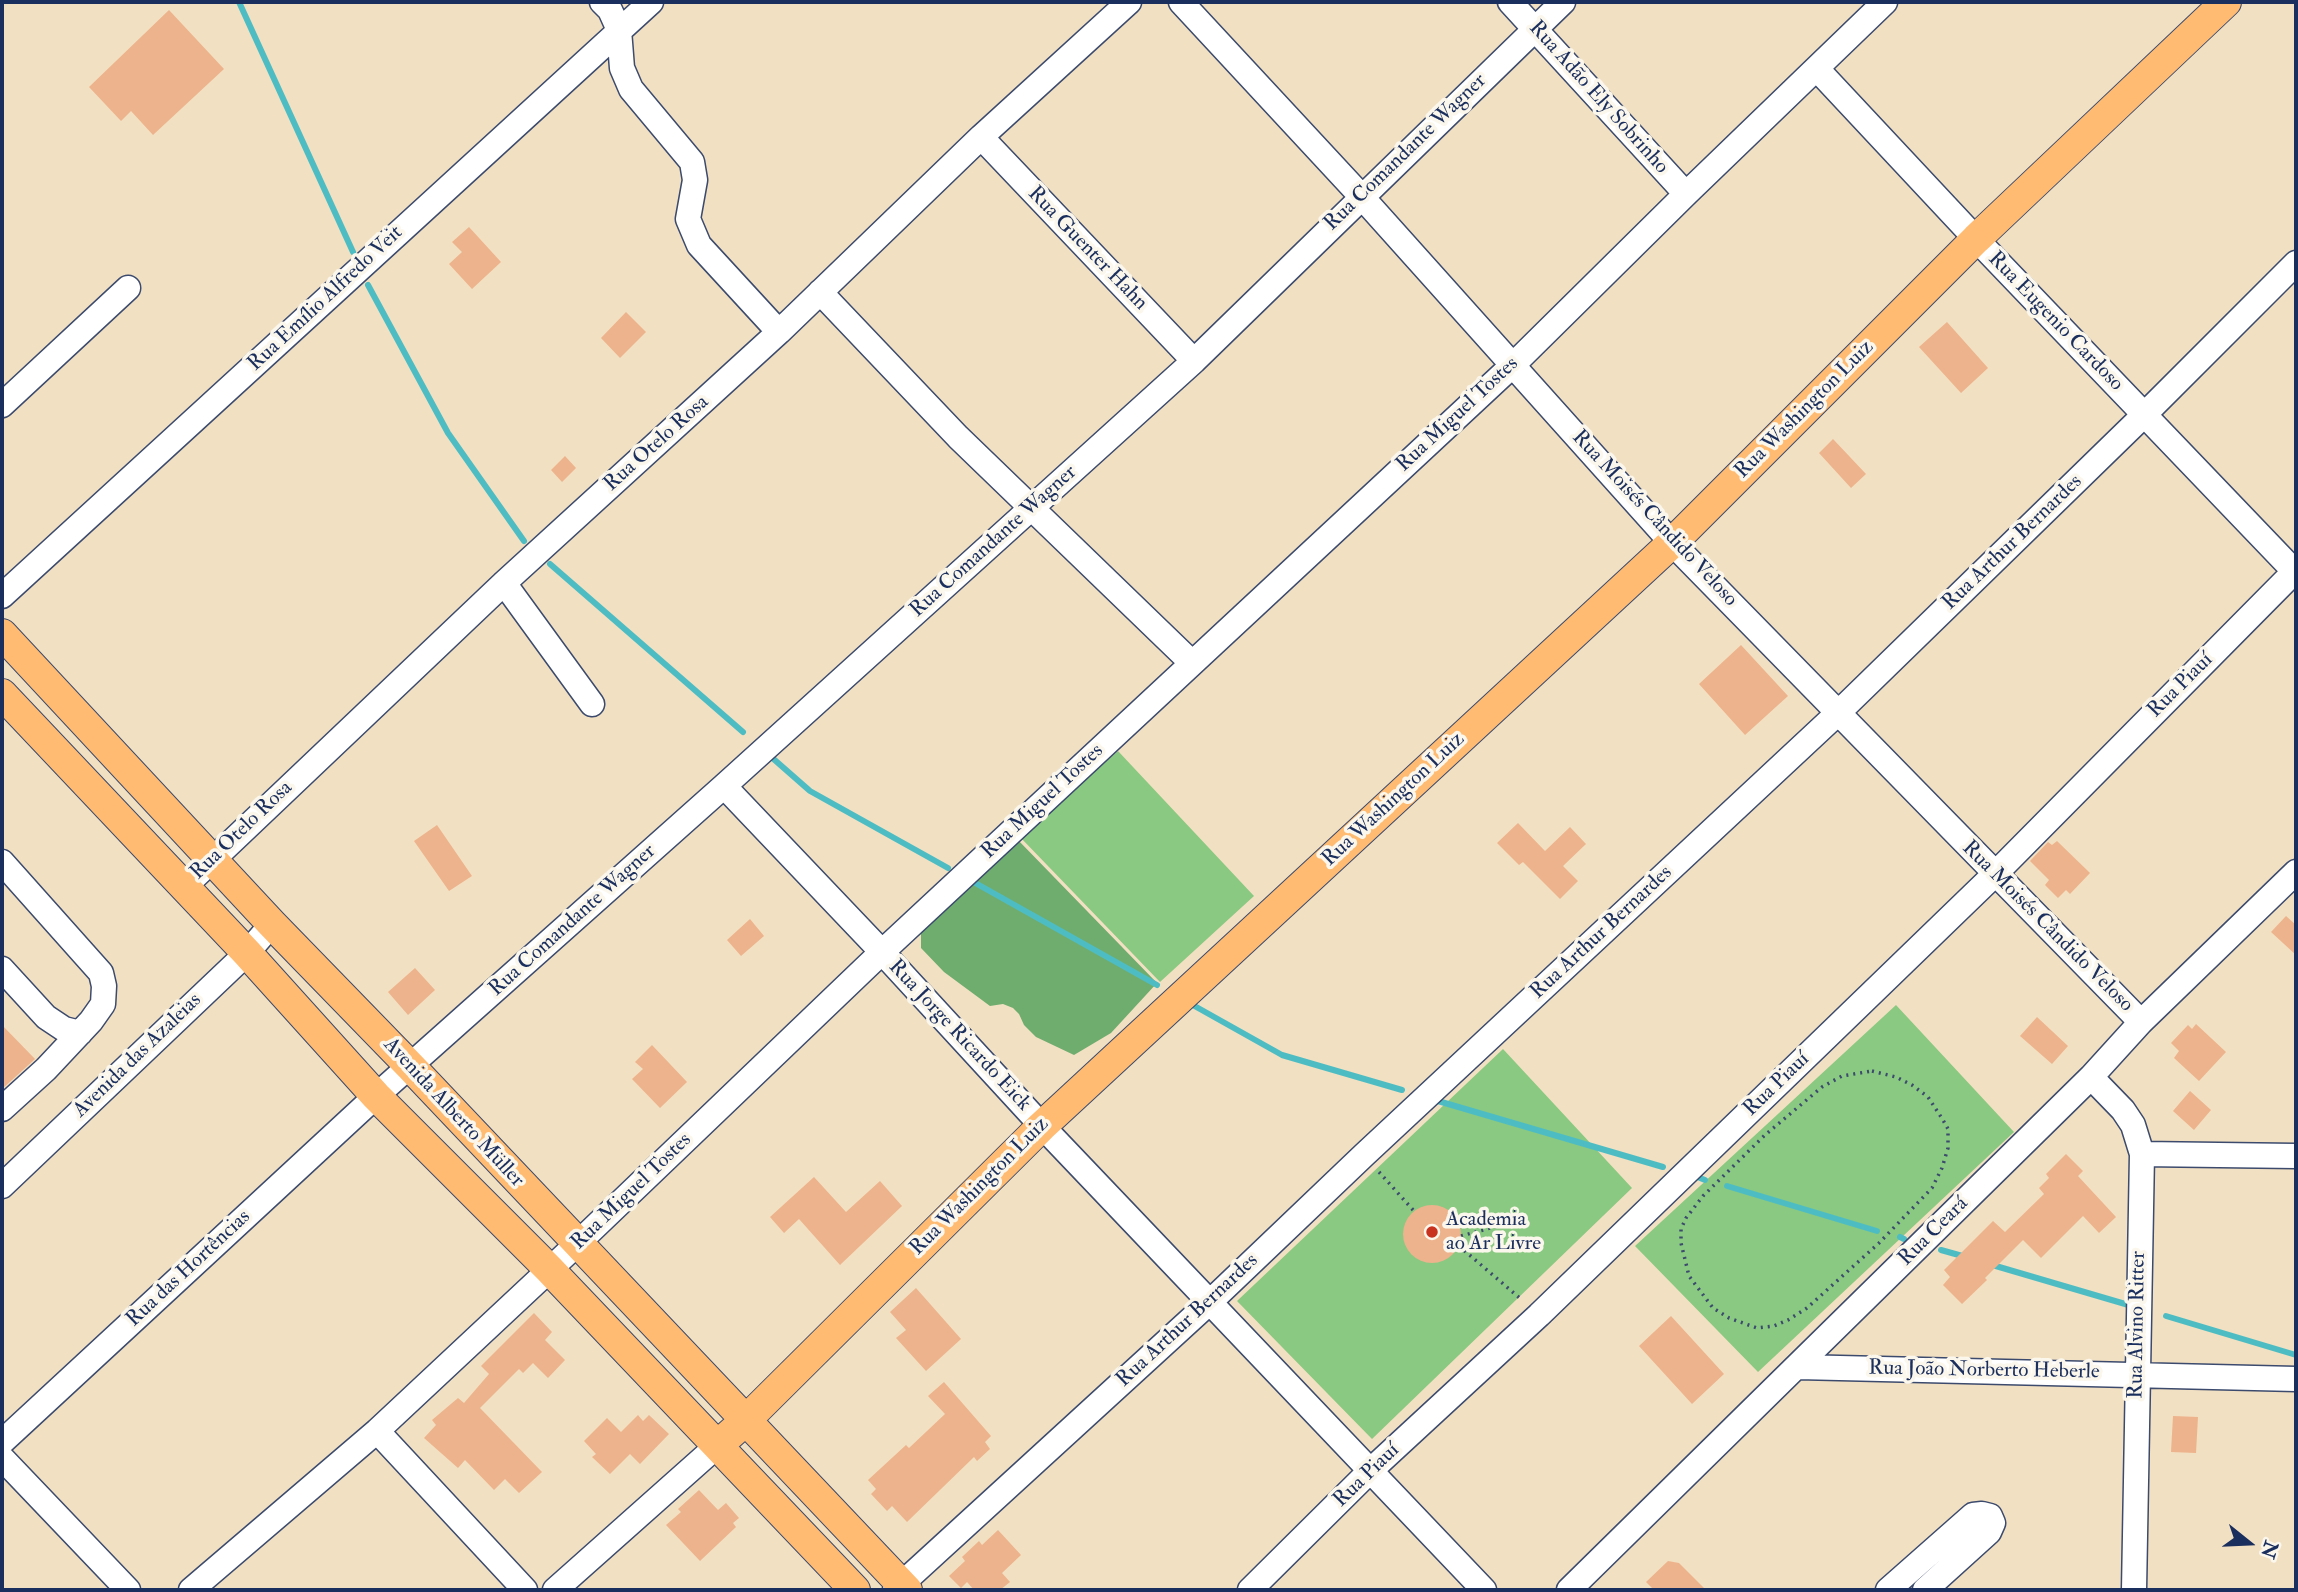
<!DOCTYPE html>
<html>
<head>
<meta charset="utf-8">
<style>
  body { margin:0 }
  #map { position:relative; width:2298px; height:1592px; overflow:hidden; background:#f2e0c2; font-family:"IM FELL Double Pica",serif }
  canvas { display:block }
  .frame { position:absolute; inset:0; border:4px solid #1b2f5e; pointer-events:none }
  .north { position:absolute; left:2214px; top:1508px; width:70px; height:70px; -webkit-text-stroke:5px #fbf7ec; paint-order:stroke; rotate:108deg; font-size:19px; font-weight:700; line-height:28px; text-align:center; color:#1b2f5e }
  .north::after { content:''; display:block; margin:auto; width:24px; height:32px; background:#1b2f5e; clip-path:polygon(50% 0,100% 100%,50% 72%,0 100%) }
</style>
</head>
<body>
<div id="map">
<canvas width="2298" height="1592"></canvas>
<div class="frame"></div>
<div class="north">N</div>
</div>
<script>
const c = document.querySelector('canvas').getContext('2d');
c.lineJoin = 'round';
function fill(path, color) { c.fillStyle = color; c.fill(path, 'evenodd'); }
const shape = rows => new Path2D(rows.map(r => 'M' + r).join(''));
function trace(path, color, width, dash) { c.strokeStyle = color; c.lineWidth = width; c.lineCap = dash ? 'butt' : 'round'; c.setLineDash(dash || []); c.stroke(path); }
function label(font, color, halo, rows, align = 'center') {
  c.font = font + ' "IM FELL Double Pica",serif'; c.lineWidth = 7; c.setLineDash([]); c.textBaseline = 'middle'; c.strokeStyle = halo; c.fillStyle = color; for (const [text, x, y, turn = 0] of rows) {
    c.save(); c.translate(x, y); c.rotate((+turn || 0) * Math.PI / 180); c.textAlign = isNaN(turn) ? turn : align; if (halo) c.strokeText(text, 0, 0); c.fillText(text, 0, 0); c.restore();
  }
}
fill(shape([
  [1118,751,1254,896,1160,982,1020,837],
  [1896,1005,2014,1132,1758,1372,1635,1246],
  [1503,1049,1632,1188,1372,1439,1237,1301]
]), '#8ac981');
fill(shape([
  [1018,840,1157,983,1111,1033,1074,1055,1036,1037,1024,1025,1019,1014,1013,1008,1003,1004,990,1006,944,972,921,948,921,929]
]), '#6fad6f');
trace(shape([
  [239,2,353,252],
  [368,285,448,433,524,541],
  [550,564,743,732],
  [769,755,810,791,948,868],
  [970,880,1157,985],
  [1191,1004,1282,1055,1402,1090],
  [1438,1101,1663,1167],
  [1700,1178,1705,1180],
  [1727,1186,1877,1231],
  [1900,1237,1904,1239],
  [1941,1250,1966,1257],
  [1989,1264,2132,1306],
  [2166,1316,2296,1355]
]), '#4ebdc3', 6);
fill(shape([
  [169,10,224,69,153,135,131,111,121,121,89,87],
  [469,227,501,262,472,289,449,264,462,252,452,242],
  [626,312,646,332,620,358,601,338],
  [1947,322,1988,368,1961,393,1919,347],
  [1833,439,1866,474,1851,488,1819,453],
  [565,456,576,468,562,482,551,470],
  [1741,645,1788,696,1745,735,1699,684],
  [1518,823,1545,851,1570,827,1586,844,1563,866,1578,881,1560,899,1523,862,1519,865,1497,843],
  [437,825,472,876,449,891,414,841],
  [2057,841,2090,873,2070,894,2066,890,2058,898,2045,885,2049,880,2030,861,2048,842,2052,845],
  [2286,916,2296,925,2296,955,2271,932],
  [750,919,764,936,741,956,727,940],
  [415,968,435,990,408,1015,388,992],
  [2037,1017,2068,1046,2052,1064,2020,1036],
  [2196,1024,2226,1052,2199,1081,2174,1058,2179,1051,2171,1043,2188,1025,2192,1029],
  [2,1025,35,1059,2,1089],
  [652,1045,687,1082,660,1108,632,1079,643,1069,635,1062],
  [2190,1091,2211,1110,2194,1130,2173,1111],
  [2066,1154,2083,1171,2078,1176,2116,1217,2099,1233,2083,1216,2041,1258,2023,1240,1985,1278,1987,1280,1962,1304,1943,1285,1950,1277,1944,1270,1993,1221,2005,1232,2044,1194,2039,1188,2049,1178,2046,1174],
  [814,1177,846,1212,880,1181,902,1206,840,1265,799,1219,784,1233,770,1217],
  '1403 1234a29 29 0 1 1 58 0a29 29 0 1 1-58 0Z',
  [916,1288,961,1339,926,1371,896,1338,906,1330,890,1312],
  [534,1313,552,1332,545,1340,565,1360,548,1378,533,1363,523,1373,519,1369,480,1408,542,1472,519,1493,505,1479,494,1490,465,1460,458,1468,424,1438,436,1425,432,1420,458,1398,464,1403,489,1374,481,1366],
  [1671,1316,1724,1374,1692,1404,1639,1346],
  [944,1382,991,1436,985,1442,990,1449,977,1461,974,1457,907,1522,892,1506,887,1511,871,1494,876,1489,868,1480,906,1445,909,1448,945,1414,928,1396],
  [638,1415,643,1421,649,1415,669,1434,640,1464,630,1454,610,1474,592,1457,596,1454,584,1441,607,1418,621,1432],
  [2173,1416,2198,1417,2196,1453,2171,1452],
  [699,1490,718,1510,726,1503,739,1518,733,1523,736,1527,700,1561,666,1525,681,1512,678,1509],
  [998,1530,1021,1555,1002,1573,1010,1582,1000,1590,974,1590,967,1582,961,1588,949,1576,965,1561,962,1557,979,1541,982,1545],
  [1668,1561,1679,1563,1706,1590,1654,1590,1646,1582]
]), '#edb38c');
const minor = shape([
  [602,2,610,10,619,30,622,68,631,89,692,162,695,180,688,219,699,245,779,332],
  [1181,2,1361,196,1672,543,2141,1022],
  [1510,2,1686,194],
  [1817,69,1976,239,2296,573],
  [981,137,1194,361],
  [820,292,958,437,1192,663],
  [2,405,128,288],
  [504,583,592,704],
  [2,596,651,2],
  [724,786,882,952,1042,1126,1484,1590],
  [2,862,101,973,104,986,103,1004,91,1021,46,1069,2,1109],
  [185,886,504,583,779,332,981,137,1129,2],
  [2,969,46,1017,64,1029,80,1033],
  [2091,1077,2123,1110,2133,1125,2142,1154,2134,1590],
  [2142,1154,2296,1156],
  [2,1186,247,953,272,924],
  [1798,1367,2296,1379],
  [377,1431,525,1590],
  [2,1442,376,1096,724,786,1194,361,1563,2],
  [2,1458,128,1590],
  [191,1590,377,1431,577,1244,882,952,1514,364,1686,194,1885,2],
  [555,1590,718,1445],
  [895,1590,1211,1301,1364,1155,1839,712,2144,415,2296,263],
  [1250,1590,1370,1471,1539,1315,1995,874,2296,570],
  [1569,1590,2091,1077,2141,1022,2296,872],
  [1888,1590,1973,1515,1982,1514,1990,1516,1993,1523,1989,1532,1925,1590]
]);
const major = shape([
  [2,634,272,924,411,1067,907,1590],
  [2,694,247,953,376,1096,549,1269,855,1590],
  [718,1445,745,1421,1042,1126,1672,543,1976,239,2226,2]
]);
trace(minor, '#3b4a6d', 27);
trace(major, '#3b4a6d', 32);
trace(shape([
  [1872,1071,1896,1077,1912,1085,1928,1097,1943,1120,1948,1129,1948,1148,1942,1168,1932,1188,1879,1243,1807,1308,1788,1320,1774,1326,1757,1328,1729,1318,1713,1308,1689,1276,1681,1243,1681,1229,1686,1218,1703,1196,1765,1135,1822,1087,1842,1076,1872,1071],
  [1379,1172,1414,1211],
  [1461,1236,1509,1223],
  [1459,1246,1522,1300]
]), '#3b4a6d', 3.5, [2, 5]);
trace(minor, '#fff', 24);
trace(major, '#ffbb71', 30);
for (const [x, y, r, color] of [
  [1432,1232,7,"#c8321e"]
]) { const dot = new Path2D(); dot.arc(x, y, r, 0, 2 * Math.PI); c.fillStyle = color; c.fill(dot); trace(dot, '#fbf7ec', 2.5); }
label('21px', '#1b2f5e', '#fbf7ec', [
  ["Rua Adão Ely Sobrinho",1598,98,48],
  ["Rua Comandante Wagner",1406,153,-44],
  ["Rua Guenter Hahn",1087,249,46],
  ["Rua Emílio Alfredo Veit",326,299,-43],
  ["Rua Eugenio Cardoso",2055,322,46],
  ["Rua Washington Luiz",1805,410,-45],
  ["Rua Miguel Tostes",1458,415,-43],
  ["Rua Otelo Rosa",657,444,-42],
  ["Rua Moisés Cândido Veloso",1654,519,47],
  ["Rua Comandante Wagner",994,542,-42],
  ["Rua Arthur Bernardes",2013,543,-44],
  ["Rua Piauí",2181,686,-45],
  ["Rua Washington Luiz",1394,800,-43],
  ["Rua Miguel Tostes",1043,802,-43],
  ["Rua Otelo Rosa",242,831,-44],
  ["Rua Comandante Wagner",573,921,-42],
  ["Rua Moisés Cândido Veloso",2047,927,45],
  ["Rua Arthur Bernardes",1602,933,-43],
  ["Rua Jorge Ricardo Eick",959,1036,47],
  ["Avenida das Azaleias",138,1056,-44],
  ["Rua Piauí",1777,1085,-44],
  ["Avenida Alberto Müller",453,1113,47],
  ["Rua Washington Luiz",980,1187,-45],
  ["Rua Miguel Tostes",632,1192,-44],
  ["Rua Ceará",1934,1232,-45],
  ["Rua das Hortências",189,1269,-43],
  ["Rua Arthur Bernardes",1188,1321,-43],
  ["Rua Alvino Ritter",2138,1325,-89],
  ["Rua João Norberto Heberle",1984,1371,1],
  ["Rua Piauí",1367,1476,-44]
]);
label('21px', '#1b2f5e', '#fbf7ec', [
  ["Academia",1446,1220],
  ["ao Ar Livre",1446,1244]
], 'left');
</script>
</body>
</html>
